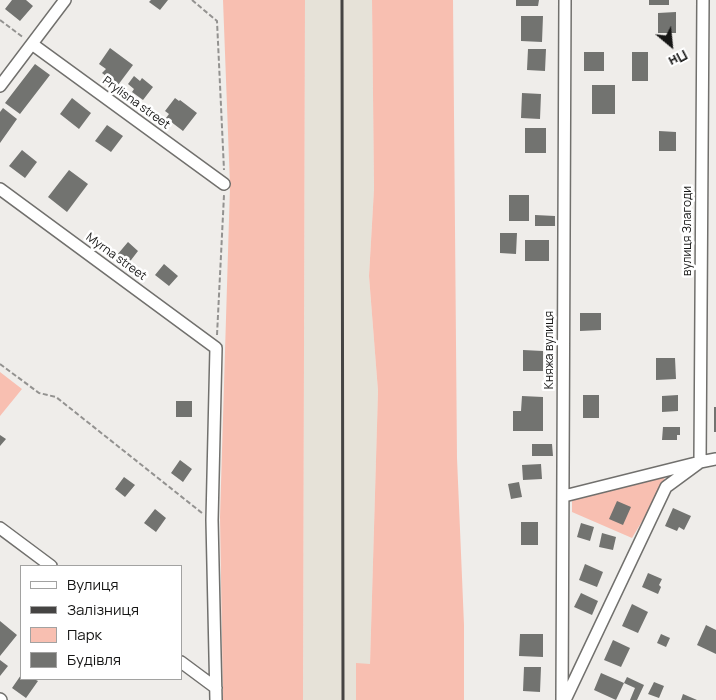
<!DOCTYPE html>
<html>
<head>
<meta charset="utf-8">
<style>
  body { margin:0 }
  #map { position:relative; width:716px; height:700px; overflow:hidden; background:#efedea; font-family:Manrope,sans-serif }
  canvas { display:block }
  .legend { position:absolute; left:20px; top:565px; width:162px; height:115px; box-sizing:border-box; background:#fff; border:1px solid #a2a2a1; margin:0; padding:6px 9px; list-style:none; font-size:15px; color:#161615 }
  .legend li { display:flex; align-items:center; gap:10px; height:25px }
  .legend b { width:25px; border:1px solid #a2a2a1 }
  .north { position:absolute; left:646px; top:20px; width:50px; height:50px; -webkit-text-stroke:4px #fff; paint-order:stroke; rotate:152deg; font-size:14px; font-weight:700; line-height:20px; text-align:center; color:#161615 }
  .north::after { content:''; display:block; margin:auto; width:18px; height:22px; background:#161615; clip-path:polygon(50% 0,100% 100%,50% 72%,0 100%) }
</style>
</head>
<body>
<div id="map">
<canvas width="716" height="700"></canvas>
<ul class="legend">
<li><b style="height:6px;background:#fff"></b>Вулиця</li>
<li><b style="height:6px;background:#454443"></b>Залізниця</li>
<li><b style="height:14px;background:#f8bfb1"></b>Парк</li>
<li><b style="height:14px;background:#727370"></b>Будівля</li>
</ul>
<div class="north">Пн</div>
</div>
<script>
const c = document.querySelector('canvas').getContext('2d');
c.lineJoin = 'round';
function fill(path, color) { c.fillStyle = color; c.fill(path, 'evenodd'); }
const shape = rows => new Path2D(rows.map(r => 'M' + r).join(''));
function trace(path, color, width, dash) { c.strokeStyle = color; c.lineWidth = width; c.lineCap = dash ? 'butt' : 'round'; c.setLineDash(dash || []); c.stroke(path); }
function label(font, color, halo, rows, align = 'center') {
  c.font = font + ' Manrope,sans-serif'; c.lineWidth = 5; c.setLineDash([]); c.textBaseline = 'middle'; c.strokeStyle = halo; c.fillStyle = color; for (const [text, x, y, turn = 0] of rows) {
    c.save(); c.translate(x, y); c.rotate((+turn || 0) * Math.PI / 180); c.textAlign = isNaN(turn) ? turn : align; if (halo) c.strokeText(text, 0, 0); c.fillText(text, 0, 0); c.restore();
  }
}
fill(shape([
  [305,0,372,0,374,189,369,276,378,391,370,664,356,664,356,700,303,700]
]), '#e6e2d8');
fill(shape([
  [223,0,305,0,303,700,223,700,220,517,230,186],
  [372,0,453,0,457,458,464,625,464,700,356,700,356,663,370,664,378,391,369,276,374,189],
  [0,372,22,389,0,416],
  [664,475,665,483,632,538,572,512,572,498]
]), '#f8bfb1');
fill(shape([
  [12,0,26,0,33,6,20,21,5,9],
  [151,0,168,0,160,10,149,2],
  [516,0,539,0,538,6,516,6],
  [649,0,669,0,669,5,649,5],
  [676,12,676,33,658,33,658,13],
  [521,16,543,16,542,42,521,41],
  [110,48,133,65,118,85,102,73,106,69,99,64],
  [528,49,546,49,545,71,527,70],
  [584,52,604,52,604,71,584,71],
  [632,52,648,52,648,81,632,81],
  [35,64,50,75,20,114,5,103],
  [134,76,140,81,142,78,153,87,143,100,132,92,134,89,128,84],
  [592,85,615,85,615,114,592,114],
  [522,93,541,94,540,119,521,118],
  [72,98,91,113,79,129,60,114],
  [175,98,179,101,180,100,197,113,183,131,166,118,169,114,165,111],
  [3,108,17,119,0,143,0,112],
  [107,125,123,136,111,152,95,141],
  [525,128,546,128,546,153,525,153],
  [659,131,676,132,676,151,659,151],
  [22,150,37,162,25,178,9,166],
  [69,170,88,184,67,212,48,197],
  [509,195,529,195,529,221,509,221],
  [535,215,555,216,555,226,535,226],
  [500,233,517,233,516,254,500,253],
  [525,240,549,240,549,261,525,261],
  [128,242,138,251,128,264,117,255],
  [164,264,178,276,169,286,155,275],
  [580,313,601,313,601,330,580,331],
  [523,350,543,351,543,371,523,371],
  [656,358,675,358,676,379,656,380],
  [583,395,599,395,599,418,583,418],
  [678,395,678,411,662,412,662,396],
  [522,396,543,397,543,431,513,431,513,411,521,411],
  [176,401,192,401,192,417,176,417],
  [714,407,716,407,716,432,714,432],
  [663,427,680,427,680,435,677,435,677,440,662,440],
  [0,435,6,439,0,446],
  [532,444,552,444,553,456,532,456],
  [180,460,192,469,183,482,171,473],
  [541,464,542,479,523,480,522,465],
  [124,477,135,485,125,497,115,489],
  [519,482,522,497,511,499,508,484],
  [617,501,631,507,623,525,609,519],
  [673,508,691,516,684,530,679,527,677,531,665,526],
  [155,509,166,518,156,532,144,523],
  [521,522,538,522,538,545,521,545],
  [581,523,594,527,590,541,577,537],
  [602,533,616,537,613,550,599,547],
  [585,564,603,572,597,587,579,580],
  [648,573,662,579,659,585,661,587,658,594,642,587],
  [581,593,598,601,592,615,574,607],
  [632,604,648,612,638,633,622,626],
  [0,621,17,635,0,656],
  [706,625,716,630,716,654,697,645],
  [520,634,543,634,543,657,519,656],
  [661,634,670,638,666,647,657,643],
  [613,640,630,648,621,667,604,660],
  [0,660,8,666,0,676],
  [524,667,541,667,540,692,523,691],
  [601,673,624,683,616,700,594,690],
  [21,675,21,679,34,679,38,681,26,698,12,688],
  [627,677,644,685,637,700,630,700,635,688,624,683],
  [654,682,664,686,659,698,648,694],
  [683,694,697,700,681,700]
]), '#727370');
const minor = shape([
  [32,44,224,184],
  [0,86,65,0],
  [0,189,216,348,212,520,216,700],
  [564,496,700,462,703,0],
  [0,528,51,566],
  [181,662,216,688],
  [0,699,1,700],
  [562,700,565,0],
  [565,700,666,487,700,462,716,459]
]);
trace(minor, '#71706d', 14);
trace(shape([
  [192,0,217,21,224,170],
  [0,20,24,38],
  [217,335,224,195],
  [0,364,39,393,56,397,202,513]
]), '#939290', 2, [5, 2.5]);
trace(minor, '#fff', 11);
trace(shape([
  [342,0,343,700]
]), '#454443', 3);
label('12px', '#161615', '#fff', [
  ["Prylisna street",136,103,36],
  ["вулиця Злагоди",688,231,-90],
  ["Myrna street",116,257,36],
  ["Княжа вулиця",550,350,-90]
]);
</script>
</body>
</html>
